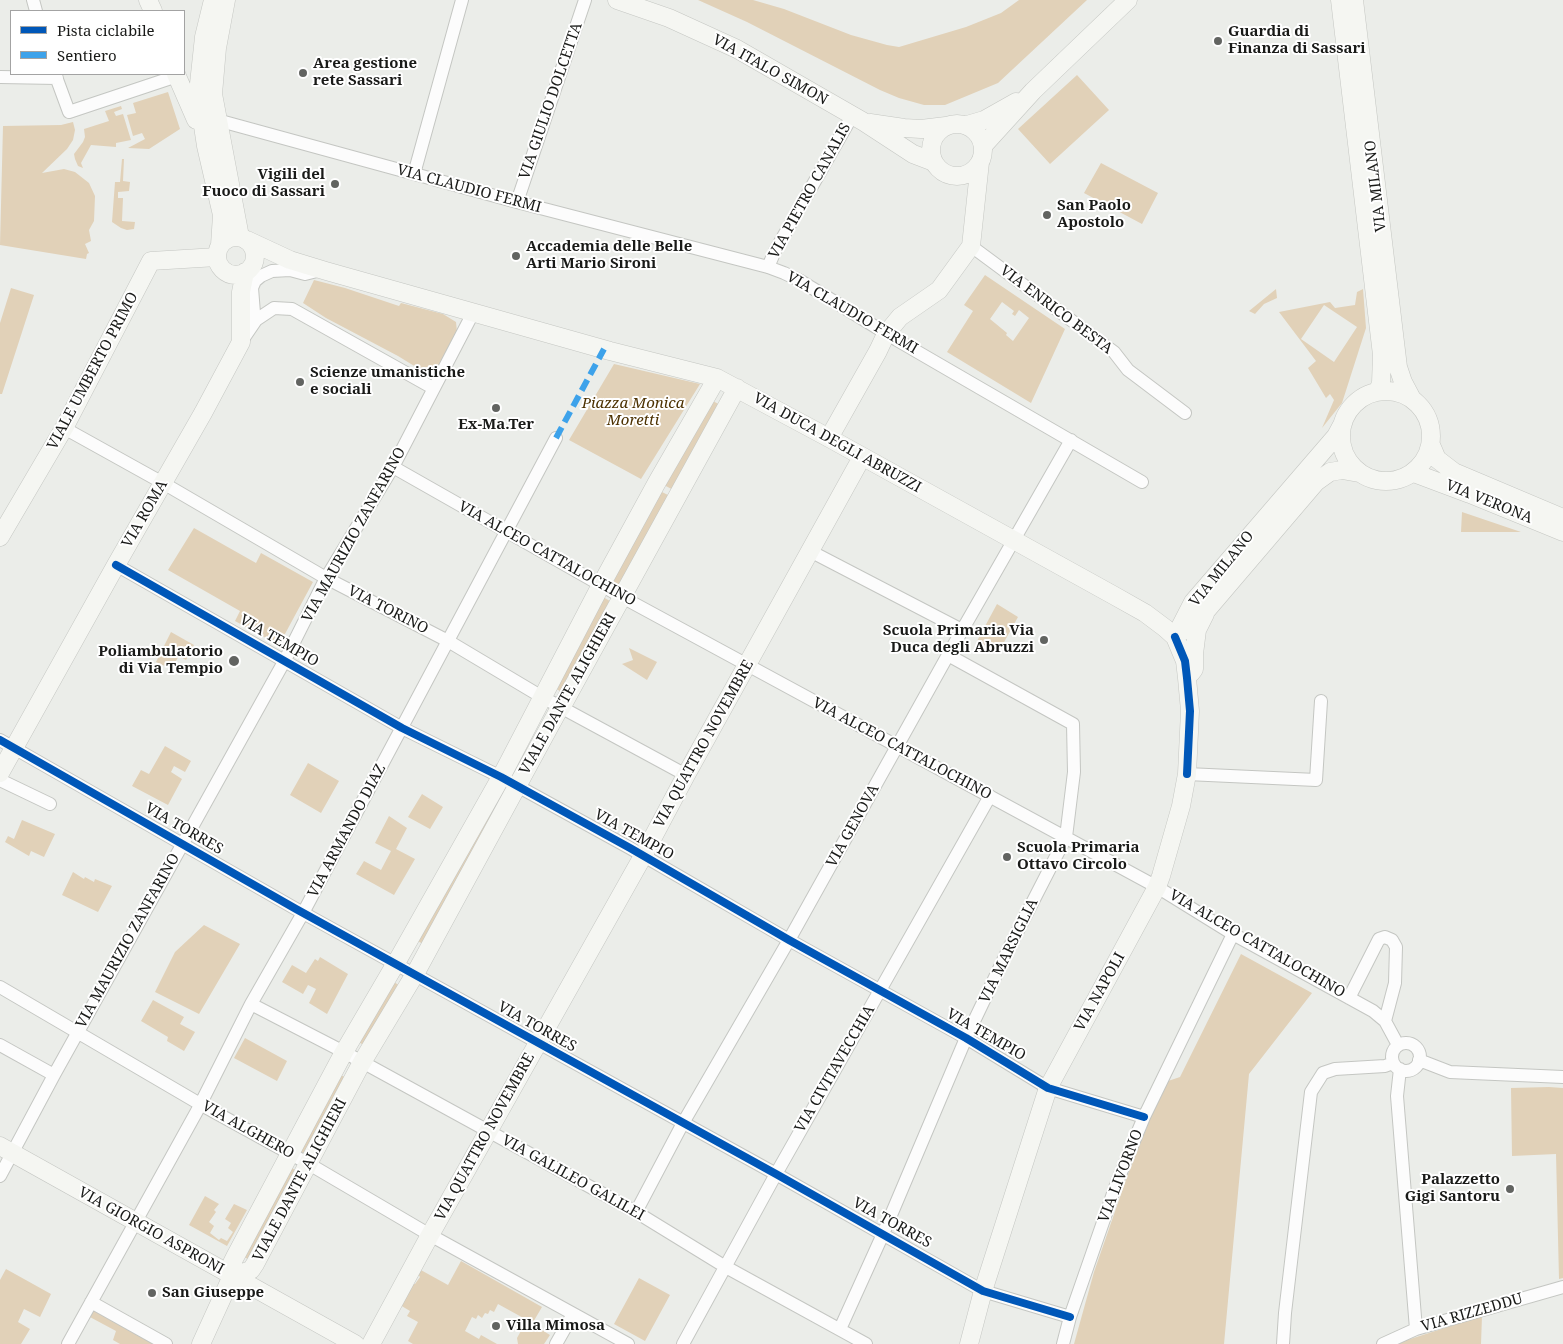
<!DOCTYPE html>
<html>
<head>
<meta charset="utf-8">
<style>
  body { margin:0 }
  #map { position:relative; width:1563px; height:1344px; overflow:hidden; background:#ebede9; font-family:"Noto Serif",serif }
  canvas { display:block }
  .legend { position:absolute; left:10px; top:10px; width:175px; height:65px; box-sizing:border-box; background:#fff; border:1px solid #a3a3a3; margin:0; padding:6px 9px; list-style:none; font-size:15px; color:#191a18 }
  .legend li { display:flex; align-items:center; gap:10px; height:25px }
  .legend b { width:25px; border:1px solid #a3a3a3 }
</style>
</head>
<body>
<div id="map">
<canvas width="1563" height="1344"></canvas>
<ul class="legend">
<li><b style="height:6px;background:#0057b8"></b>Pista ciclabile</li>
<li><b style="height:6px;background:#3da2ea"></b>Sentiero</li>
</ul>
</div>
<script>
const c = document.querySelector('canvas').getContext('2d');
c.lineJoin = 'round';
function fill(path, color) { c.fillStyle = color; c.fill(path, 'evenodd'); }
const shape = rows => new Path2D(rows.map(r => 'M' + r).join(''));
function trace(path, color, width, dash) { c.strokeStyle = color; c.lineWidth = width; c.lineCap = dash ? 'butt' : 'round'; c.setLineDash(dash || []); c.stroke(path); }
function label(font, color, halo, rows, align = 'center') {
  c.font = font + ' "Noto Serif",serif'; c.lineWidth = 4; c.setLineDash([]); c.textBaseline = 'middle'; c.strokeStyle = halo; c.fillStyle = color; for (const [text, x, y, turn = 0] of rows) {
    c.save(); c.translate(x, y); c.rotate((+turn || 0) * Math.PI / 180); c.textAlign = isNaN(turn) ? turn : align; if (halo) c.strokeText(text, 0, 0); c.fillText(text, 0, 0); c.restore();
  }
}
fill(shape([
  [698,0,753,0,784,9,851,35,887,45,899,47,966,27,1001,13,1019,0,1087,0,998,83,945,105,924,105,899,98,880,90,747,22],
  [1077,75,1109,110,1050,164,1018,129],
  [168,92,180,129,149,149,128,148,145,139,142,133,133,136,127,115,136,113,133,103],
  [121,106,122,109,114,112,116,116,123,114,131,140,116,143,116,147,91,145,81,163,83,168,78,166,75,159,74,154,83,142,85,137,84,129,109,121,105,111],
  [73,122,75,130,73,140,67,149,42,173,64,169,75,172,89,183,95,196,94,221,89,230,91,241,85,244,89,253,87,254,86,259,0,245,3,126,61,125],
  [122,159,124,159,123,181,130,182,129,191,118,192,118,198,123,198,122,221,135,222,134,229,127,230,121,228,112,222,115,182,120,182],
  [1101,163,1158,193,1142,224,1084,193],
  [985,275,1065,329,1031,403,947,352,973,311,964,305],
  [1002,302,1014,311,1012,314,1015,316,1019,310,1029,318,1013,341,1006,335,1007,333,990,319],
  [314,280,345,288,399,306,401,303,443,314,456,322,457,332,440,364,433,371,424,372,398,356,326,318,303,303],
  [11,288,34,295,2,394,0,394,0,323],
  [1276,289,1277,298,1264,304,1255,314,1249,311],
  [1363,289,1366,328,1342,403,1322,428,1334,400,1330,394,1326,398,1308,368,1316,361,1279,312,1330,302,1335,308,1355,305,1357,292],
  [1324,305,1357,327,1334,362,1301,339],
  [614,364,700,384,641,479,569,440],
  [711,400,724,407,677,492,664,485],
  [660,491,674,498,621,590,608,582],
  [1462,512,1521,532,1461,532],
  [194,528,256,563,261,553,313,582,279,645,235,621,240,611,168,570],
  [603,597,615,604,565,694,553,687],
  [997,604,1018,617,998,653,977,641],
  [171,632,194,645,186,660,179,656,171,669,156,662],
  [629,648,657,662,647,680,622,664,633,660],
  [165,746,191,761,185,772,174,766,171,772,182,779,168,805,132,786,141,770,149,774],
  [308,763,339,781,321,813,290,795],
  [422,794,443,807,430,829,408,817],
  [492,803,503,810,425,945,414,939],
  [389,816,407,828,396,849,415,859,394,895,356,874,364,861,381,870,391,851,375,843],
  [22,820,55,834,44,857,31,851,29,856,5,842,8,836,14,839],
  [73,872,84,879,85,877,94,882,95,879,112,886,98,912,62,895],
  [204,925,240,944,199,1014,155,992,175,952],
  [1241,954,1312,993,1249,1074,1224,1344,1074,1344,1094,1272,1128,1174,1165,1082,1180,1077],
  [320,957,348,974,327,1014,309,1003,316,989,308,985,303,994,282,982,292,965,306,973,315,959,318,961],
  [391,980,403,988,367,1047,355,1040],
  [153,1000,184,1017,180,1024,195,1032,184,1051,167,1041,168,1037,141,1021],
  [245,1038,287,1061,277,1081,234,1058],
  [339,1074,350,1080,308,1159,297,1154],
  [1549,1087,1563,1088,1563,1278,1559,1279,1556,1154,1512,1156,1511,1088],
  [290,1167,299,1172,249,1260,240,1254],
  [205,1196,219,1204,214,1210,216,1212,209,1222,214,1226,210,1233,219,1240,221,1238,227,1241,233,1232,228,1228,231,1223,225,1219,234,1204,247,1210,227,1246,189,1225],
  [461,1261,542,1307,532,1324,550,1335,544,1344,518,1344,517,1338,527,1320,498,1304,494,1312,490,1310,488,1314,485,1313,482,1318,478,1315,476,1319,472,1317,465,1331,479,1339,481,1335,497,1344,413,1344,408,1341,418,1322,407,1316,410,1311,400,1305,411,1284,415,1284,420,1277,417,1273,419,1269,448,1285],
  [6,1269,51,1294,40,1317,24,1309,18,1322,30,1329,21,1344,0,1344,0,1280],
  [639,1278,670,1295,645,1341,614,1324],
  [92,1309,154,1344,120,1344,113,1340,116,1331,88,1316],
  [1482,1316,1481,1344,1398,1344,1401,1342]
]), '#e1d1b8');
const street = shape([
  [33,0,36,11],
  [55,74,69,112,177,76],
  [0,77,57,78],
  [217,120,517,202,768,267,784,273,799,280,897,340,1142,482],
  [414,174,462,0],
  [517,202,585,0],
  [971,246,1114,352,1128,370,1136,376,1185,413],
  [768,267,775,251,852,116],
  [256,320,254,313,252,288,255,281,261,276,272,271,290,270,305,274,321,270],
  [241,342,256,320,274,308,292,309,433,388],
  [64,428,163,483,326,578,448,641,542,697,686,775],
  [393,467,622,597,1157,887,1233,934,1373,1011,1385,1021,1398,1045],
  [810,551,962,630],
  [116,565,402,728,501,777,630,848,789,940,966,1038,1048,1088,1144,1117],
  [0,740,296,909,776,1174,983,1291,1070,1317],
  [1187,774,1316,780,1321,701],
  [0,780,50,804],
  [0,987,200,1104,309,1164,430,1235,628,1344],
  [1349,998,1379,939,1385,937,1392,940,1396,947,1395,983,1385,1021],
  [251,1004,344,1052,636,1212,724,1266,866,1344],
  '1392 1057a14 14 0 1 1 28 0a14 14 0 1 1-28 0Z',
  [0,1045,54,1075],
  [1419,1060,1450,1072,1563,1077],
  [1400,1069,1397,1096,1416,1329],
  [0,1176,54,1075,285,660,326,578,393,467,473,313],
  [636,1212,683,1123,789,940,948,655,1071,440],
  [91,1302,166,1344],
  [840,1329,883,1234,966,1038,1008,950,1066,837,1074,772,1073,724,948,655],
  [68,1344,197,1111,251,1004,303,913,556,438],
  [556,1344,573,1314],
  [683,1344,776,1174,990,796],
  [1063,1344,1070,1317,1117,1182,1144,1117,1233,934],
  [1283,1344,1285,1313,1311,1092,1323,1073,1335,1069,1385,1066,1393,1063],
  [1383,1344,1416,1329,1563,1287]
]);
const secondary = shape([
  [148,0,153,11],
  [213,0,204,37,198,93,206,146,222,215,220,245],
  [226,0,217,48,213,94,240,237],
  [617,0,669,18,737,49,864,122,913,154,934,162],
  [1340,0,1382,355,1381,383,1378,391],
  [1354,0,1398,367,1403,382,1412,399],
  [176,74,196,120],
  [870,123,904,128,921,129,946,126],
  '931 150a26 26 0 1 1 52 0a26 26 0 1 1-52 0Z',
  [967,125,984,120,1016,102],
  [983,146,1033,91,1128,0],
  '217 256a19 19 0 1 1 38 0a19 19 0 1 1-38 0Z',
  [247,240,290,260,326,271,610,351,717,378,829,438,1113,595,1145,613,1165,628,1175,637,1185,661,1187,678,1190,711,1187,774,1181,806,1161,876,1157,887,1048,1088,983,1291,969,1344],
  '1341 436a45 45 0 1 1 90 0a45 45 0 1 1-90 0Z',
  [829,438,878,351,886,334,900,317,939,290,971,246,980,162],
  [1431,445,1437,459,1454,472,1563,518],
  [1414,473,1470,494,1563,532],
  [0,537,64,428,151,261,217,257],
  [1181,632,1206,611,1316,482,1330,472,1342,470,1359,473],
  [1175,637,1193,602,1336,436,1343,423],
  [1191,673,1194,669,1194,654,1197,630,1205,614],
  [0,773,116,565,203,413,241,342,241,292,245,272],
  [0,1146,355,1344],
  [232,1276,251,1270,255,1264,361,1064,415,974,558,711,561,708,737,388],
  [201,1344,232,1276,232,1263,235,1257,344,1052,396,963,501,777,601,585,656,484,717,378],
  [371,1344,430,1235,643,856,686,775,862,457]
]);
trace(street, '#c4c6c2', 14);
trace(secondary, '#c4c6c2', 19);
trace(street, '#fcfcfc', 12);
trace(secondary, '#f5f6f2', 18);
trace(shape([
  [556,438,604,349]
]), '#3da2ea', 6, [12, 6]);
trace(shape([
  [116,565,402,728,501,777,630,848,789,940,966,1038,1048,1088,1144,1117],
  [1175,637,1185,661,1187,678,1190,711,1187,774],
  [0,740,296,909,776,1174,983,1291,1070,1317]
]), '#0057b8', 8);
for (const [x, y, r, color] of [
  [1218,41,5,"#626461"],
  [303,73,5,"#626461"],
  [335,184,5,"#626461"],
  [1047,215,5,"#626461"],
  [516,256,5,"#626461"],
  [300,382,5,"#626461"],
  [496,408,5,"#626461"],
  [1044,640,5,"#626461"],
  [234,661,6,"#626461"],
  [1007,857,5,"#626461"],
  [1510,1189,5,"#626461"],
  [152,1293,5,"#626461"],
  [496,1326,5,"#626461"]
]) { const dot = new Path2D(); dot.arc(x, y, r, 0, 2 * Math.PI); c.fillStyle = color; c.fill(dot); trace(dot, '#fff', 2); }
label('bold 15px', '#191a18', '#fff', [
  ["Guardia di",1228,32],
  ["Finanza di Sassari",1228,49],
  ["Area gestione",313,64],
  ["rete Sassari",313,81],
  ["Vigili del",325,175,"right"],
  ["Fuoco di Sassari",325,192,"right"],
  ["San Paolo",1057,206],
  ["Apostolo",1057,223],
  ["Accademia delle Belle",526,247],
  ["Arti Mario Sironi",526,264],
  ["Scienze umanistiche",310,373],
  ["e sociali",310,390],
  ["Ex-Ma.Ter",496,425,"center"],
  ["Scuola Primaria Via",1034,631,"right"],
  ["Duca degli Abruzzi",1034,648,"right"],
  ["Poliambulatorio",223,652,"right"],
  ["di Via Tempio",223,669,"right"],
  ["Scuola Primaria",1017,848],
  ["Ottavo Circolo",1017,865],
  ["Palazzetto",1500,1180,"right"],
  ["Gigi Santoru",1500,1197,"right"],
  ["San Giuseppe",162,1293],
  ["Villa Mimosa",506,1326]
], 'left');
label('15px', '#191a18', '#fff', [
  ["VIA ITALO SIMON",770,70,29],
  ["VIA GIULIO DOLCETTA",551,101,-71],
  ["VIA MILANO",1376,186,-97],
  ["VIA CLAUDIO FERMI",469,189,15],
  ["VIA PIETRO CANALIS",810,191,-61],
  ["VIA ENRICO BESTA",1056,310,37],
  ["VIA CLAUDIO FERMI",852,313,30],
  ["VIALE UMBERTO PRIMO",93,371,-62],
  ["VIA DUCA DEGLI ABRUZZI",837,443,29],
  ["VIA VERONA",1489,502,22],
  ["VIA ROMA",145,514,-60],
  ["VIA MAURIZIO ZANFARINO",354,535,-61],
  ["VIA ALCEO CATTALOCHINO",547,554,29],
  ["VIA MILANO",1222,569,-51],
  ["VIA TORINO",388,610,27],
  ["VIA TEMPIO",279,641,30],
  ["VIALE DANTE ALIGHIERI",568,694,-61],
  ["VIA QUATTRO NOVEMBRE",704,744,-61],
  ["VIA ALCEO CATTALOCHINO",902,749,28],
  ["VIA GENOVA",853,826,-61],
  ["VIA TORRES",184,829,30],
  ["VIA ARMANDO DIAZ",347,831,-62],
  ["VIA TEMPIO",634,835,29],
  ["VIA MAURIZIO ZANFARINO",128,941,-61],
  ["VIA ALCEO CATTALOCHINO",1257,944,30],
  ["VIA MARSIGLIA",1009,951,-64],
  ["VIA NAPOLI",1100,992,-61],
  ["VIA TORRES",537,1027,29],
  ["VIA TEMPIO",986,1035,30],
  ["VIA CIVITAVECCHIA",835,1069,-60],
  ["VIA ALGHERO",248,1130,29],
  ["VIA QUATTRO NOVEMBRE",485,1137,-61],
  ["VIA LIVORNO",1121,1176,-69],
  ["VIA GALILEO GALILEI",573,1178,29],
  ["VIALE DANTE ALIGHIERI",300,1180,-62],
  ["VIA TORRES",892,1223,29],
  ["VIA GIORGIO ASPRONI",151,1231,29],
  ["VIA RIZZEDDU",1472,1313,-16]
]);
label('italic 15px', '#4c3100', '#fff', [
  ["Piazza Monica",633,404],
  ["Moretti",633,421]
]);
</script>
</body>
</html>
